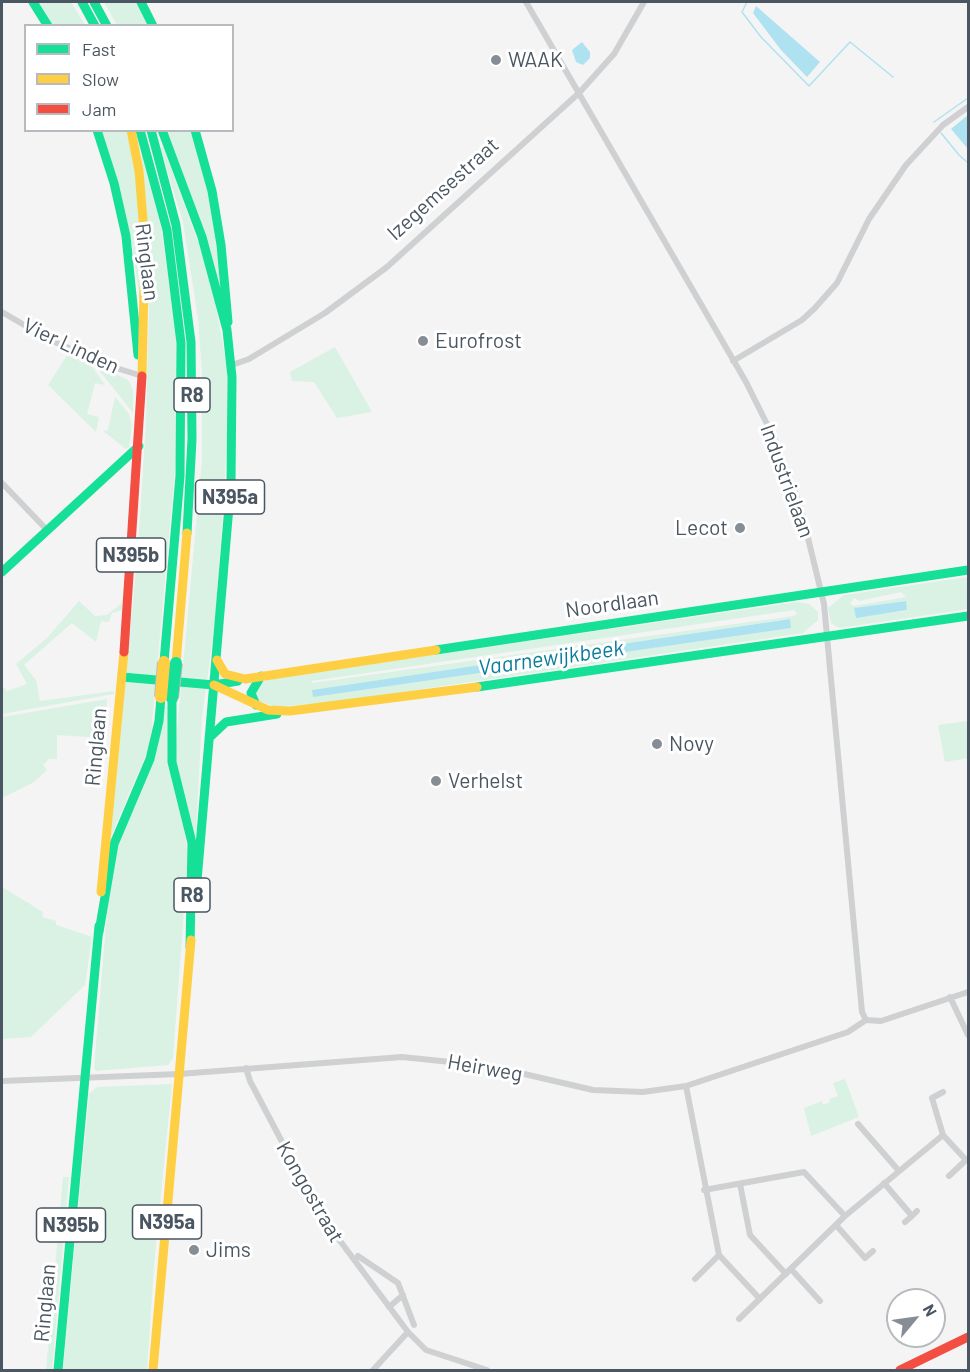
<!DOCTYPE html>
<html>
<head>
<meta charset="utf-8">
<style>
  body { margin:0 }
  #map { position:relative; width:970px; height:1372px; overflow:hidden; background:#f4f4f4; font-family:Barlow,sans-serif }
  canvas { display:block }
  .frame { position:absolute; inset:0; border:3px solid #4a5661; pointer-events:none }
  .legend { position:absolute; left:24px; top:24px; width:210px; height:108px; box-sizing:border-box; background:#fff; border:2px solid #b7bbc0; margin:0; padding:8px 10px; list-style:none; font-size:18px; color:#4a5661 }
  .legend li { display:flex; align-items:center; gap:12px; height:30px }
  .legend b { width:30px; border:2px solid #b7bbc0 }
  .north { position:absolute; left:886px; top:1288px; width:60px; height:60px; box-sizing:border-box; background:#fff; border:2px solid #b7bbc0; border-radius:50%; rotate:61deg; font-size:16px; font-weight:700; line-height:24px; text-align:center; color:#4a5661 }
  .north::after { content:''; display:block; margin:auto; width:21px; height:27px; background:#868d94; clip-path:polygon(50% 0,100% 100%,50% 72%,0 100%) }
</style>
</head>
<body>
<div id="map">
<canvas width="970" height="1372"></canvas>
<div class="frame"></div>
<ul class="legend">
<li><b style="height:8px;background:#16e098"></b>Fast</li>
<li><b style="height:8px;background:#ffcf43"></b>Slow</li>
<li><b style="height:8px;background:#f24e42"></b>Jam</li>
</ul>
<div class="north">N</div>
</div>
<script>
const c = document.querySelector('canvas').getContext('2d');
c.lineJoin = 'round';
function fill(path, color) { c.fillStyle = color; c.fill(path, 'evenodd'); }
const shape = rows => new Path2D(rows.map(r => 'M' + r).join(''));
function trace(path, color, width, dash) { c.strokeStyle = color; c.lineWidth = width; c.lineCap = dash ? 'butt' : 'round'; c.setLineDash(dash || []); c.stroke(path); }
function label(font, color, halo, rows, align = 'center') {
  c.font = font + ' Barlow,sans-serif'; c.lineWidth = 6; c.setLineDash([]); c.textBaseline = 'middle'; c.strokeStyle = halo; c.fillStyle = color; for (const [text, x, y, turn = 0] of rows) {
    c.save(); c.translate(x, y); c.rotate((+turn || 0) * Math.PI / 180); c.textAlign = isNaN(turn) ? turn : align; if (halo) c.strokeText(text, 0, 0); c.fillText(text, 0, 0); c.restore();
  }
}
fill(shape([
  [38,2,71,2,85,25,53,25],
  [104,2,137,2,149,25,117,25],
  [102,131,127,131,138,188,141,307,131,238],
  [164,131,191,131,208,191,224,298],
  [163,146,211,278,227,368,227,444,216,614,202,717,195,851,175,753,202,460,202,373,198,318,183,222,160,148],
  [141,151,159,214,176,331,178,437,150,745,111,836,138,548,146,422,149,310],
  [335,347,372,412,337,418,314,382,292,381,290,372],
  [68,354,88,361,105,385,95,383,87,414,99,417,96,432,48,385],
  [95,365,128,380,133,390,133,413],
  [115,397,129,414,132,425,129,447,126,449,103,431,108,430],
  [968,577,968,609,839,628,831,623,828,608,844,595],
  [901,592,906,597,854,606,850,604,854,598,859,601],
  [905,601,906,611,856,617,855,608],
  [79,601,95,616,107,615,122,603,122,610,112,613,109,622,101,621,96,642,72,623,24,665,36,680,40,701,114,691,114,694,2,714,2,686,7,691,27,684,16,664,47,638],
  [797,602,809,604,818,612,818,620,803,633,342,701,276,707,259,701,256,694,262,682,275,678],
  [794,610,797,614,793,616,312,683,312,681],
  [789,619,790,628,313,696,313,690],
  [107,699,104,738,57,735,57,759,49,759,43,765,47,770,34,782,2,798,2,717],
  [164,707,167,707,188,857,173,1058,168,1065,96,1071,94,1068,108,901,114,857],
  [968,721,968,758,945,762,938,725],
  [2,887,43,912,42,917,56,921,56,925,92,937,85,985,31,1037,2,1039],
  [845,1079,859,1117,811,1136,804,1108,822,1101,823,1105,830,1102,829,1099,838,1096,833,1083],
  [172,1084,154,1265,147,1370,63,1370,89,1094,97,1087],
  [63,1177,69,1177,52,1370,46,1370]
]), '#d9f2e3');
fill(shape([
  [756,6,820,62,807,77,781,50,753,13],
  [582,42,590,52,590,58,583,65,576,62,572,50],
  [968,115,968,149,951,129],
  [906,601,907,610,856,618,854,608],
  [790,619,791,628,313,697,312,690]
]), '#aee2f0');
trace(shape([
  [747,2,742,12,761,37,809,86,850,42,893,77],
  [934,122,968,98],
  [941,133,959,155,968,163]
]), '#aee2f0', 1.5);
trace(shape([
  [526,2,746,382,774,438,800,505,824,604,862,1012,866,1020],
  [2,312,48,339,113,367,142,376],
  [733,361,802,320,815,308,837,283,869,219,906,165,943,125,968,107],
  [232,365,249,359,325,313,387,267,579,93,614,54,644,2],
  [2,483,47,530],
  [950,997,968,1035],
  [866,1020,881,1021,968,992],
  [246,1068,250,1081,320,1214,408,1332,426,1350,487,1370],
  [2,1081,179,1074,402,1057,490,1066,593,1090,643,1092,686,1086,848,1032,866,1020],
  [686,1086,719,1255,760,1299],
  [943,1092,932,1098,943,1135,966,1160,949,1176],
  [858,1124,899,1171],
  [884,1183,912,1216,917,1211],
  [740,1184,750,1235,786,1274],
  [704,1190,804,1172,845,1216],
  [905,1222,912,1216],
  [836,1225,865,1258,873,1251],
  [358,1256,398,1283,414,1325],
  [791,1269,820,1301],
  [695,1279,719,1255],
  [389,1307,403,1295],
  [739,1319,845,1216,943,1135],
  [373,1370,408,1332]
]), '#ced0d2', 6);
trace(shape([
  [33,2,48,26],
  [82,2,95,26],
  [94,2,107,26],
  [141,2,153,26],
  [97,130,114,183,126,236,138,355],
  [140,130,167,230,181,343,180,476,164,662],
  [151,130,176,225,191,342,192,439,187,533],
  [162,130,202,237,227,330],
  [195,130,212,191,221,245,228,322],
  [2,572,139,446],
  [436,650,968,570],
  [122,677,214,685,238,681],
  [477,687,968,616],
  [172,698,172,762,192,843,190,947],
  [256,705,251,693,261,676],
  [209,738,226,722,277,714],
  [195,904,231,483,232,377,227,330],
  [99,932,114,844,150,759,159,721,161,697],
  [58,1370,99,926]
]), '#16e098', 9);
trace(shape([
  [131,130,139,171,145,244,142,376],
  [217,660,225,674,245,679,436,650],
  [176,663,187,533],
  [214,685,268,710,290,711,477,687],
  [101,892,124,652],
  [153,1370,191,940]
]), '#ffcf43', 9);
trace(shape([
  [124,652,142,376],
  [900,1370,968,1337]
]), '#f24e42', 9);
const fastBridge = shape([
  [172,698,176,663]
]);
const slowBridge = shape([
  [161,697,164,662]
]);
trace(fastBridge, '#b9bec3', 14, []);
trace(slowBridge, '#b9bec3', 14, []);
trace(fastBridge, '#16e098', 12);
trace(slowBridge, '#ffcf43', 12);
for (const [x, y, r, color] of [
  [496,60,6,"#868d94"],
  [423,341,6,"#868d94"],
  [740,528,6,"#868d94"],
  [657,744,6,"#868d94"],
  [436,781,6,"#868d94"],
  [194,1250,6,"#868d94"]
]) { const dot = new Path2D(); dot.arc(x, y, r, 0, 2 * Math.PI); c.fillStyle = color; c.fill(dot); trace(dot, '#fff', 2); }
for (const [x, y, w] of [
  [192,395,36],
  [230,497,69],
  [131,555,69],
  [192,895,36],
  [167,1222,69],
  [71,1225,69]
]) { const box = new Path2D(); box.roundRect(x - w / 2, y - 17, w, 34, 4.5); c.fillStyle = '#fff'; c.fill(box); trace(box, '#4a5661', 1.5); }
label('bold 20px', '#4a5661', null, [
  ["R8",192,395],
  ["N395a",230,497],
  ["N395b",131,555],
  ["R8",192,895],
  ["N395a",167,1222],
  ["N395b",71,1225]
]);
label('21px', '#4a5661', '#fff', [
  ["WAAK",508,60],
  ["Eurofrost",435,341],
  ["Lecot",728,528,"right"],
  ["Novy",669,744],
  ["Verhelst",448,781],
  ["Jims",206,1250]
], 'left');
label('21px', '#4a5661', '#fff', [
  ["Izegemsestraat",443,189,-42],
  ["Ringlaan",147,262,83],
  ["Vier Linden",71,346,25],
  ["Industrielaan",787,481,70],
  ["Noordlaan",612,604,-8],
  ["Ringlaan",96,747,-85],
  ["Heirweg",485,1068,10],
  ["Kongostraat",310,1192,60],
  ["Ringlaan",45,1303,-85]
]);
label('italic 22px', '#0c7c9b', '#fff', [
  ["Vaarnewijkbeek",551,658,-8]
]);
</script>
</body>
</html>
